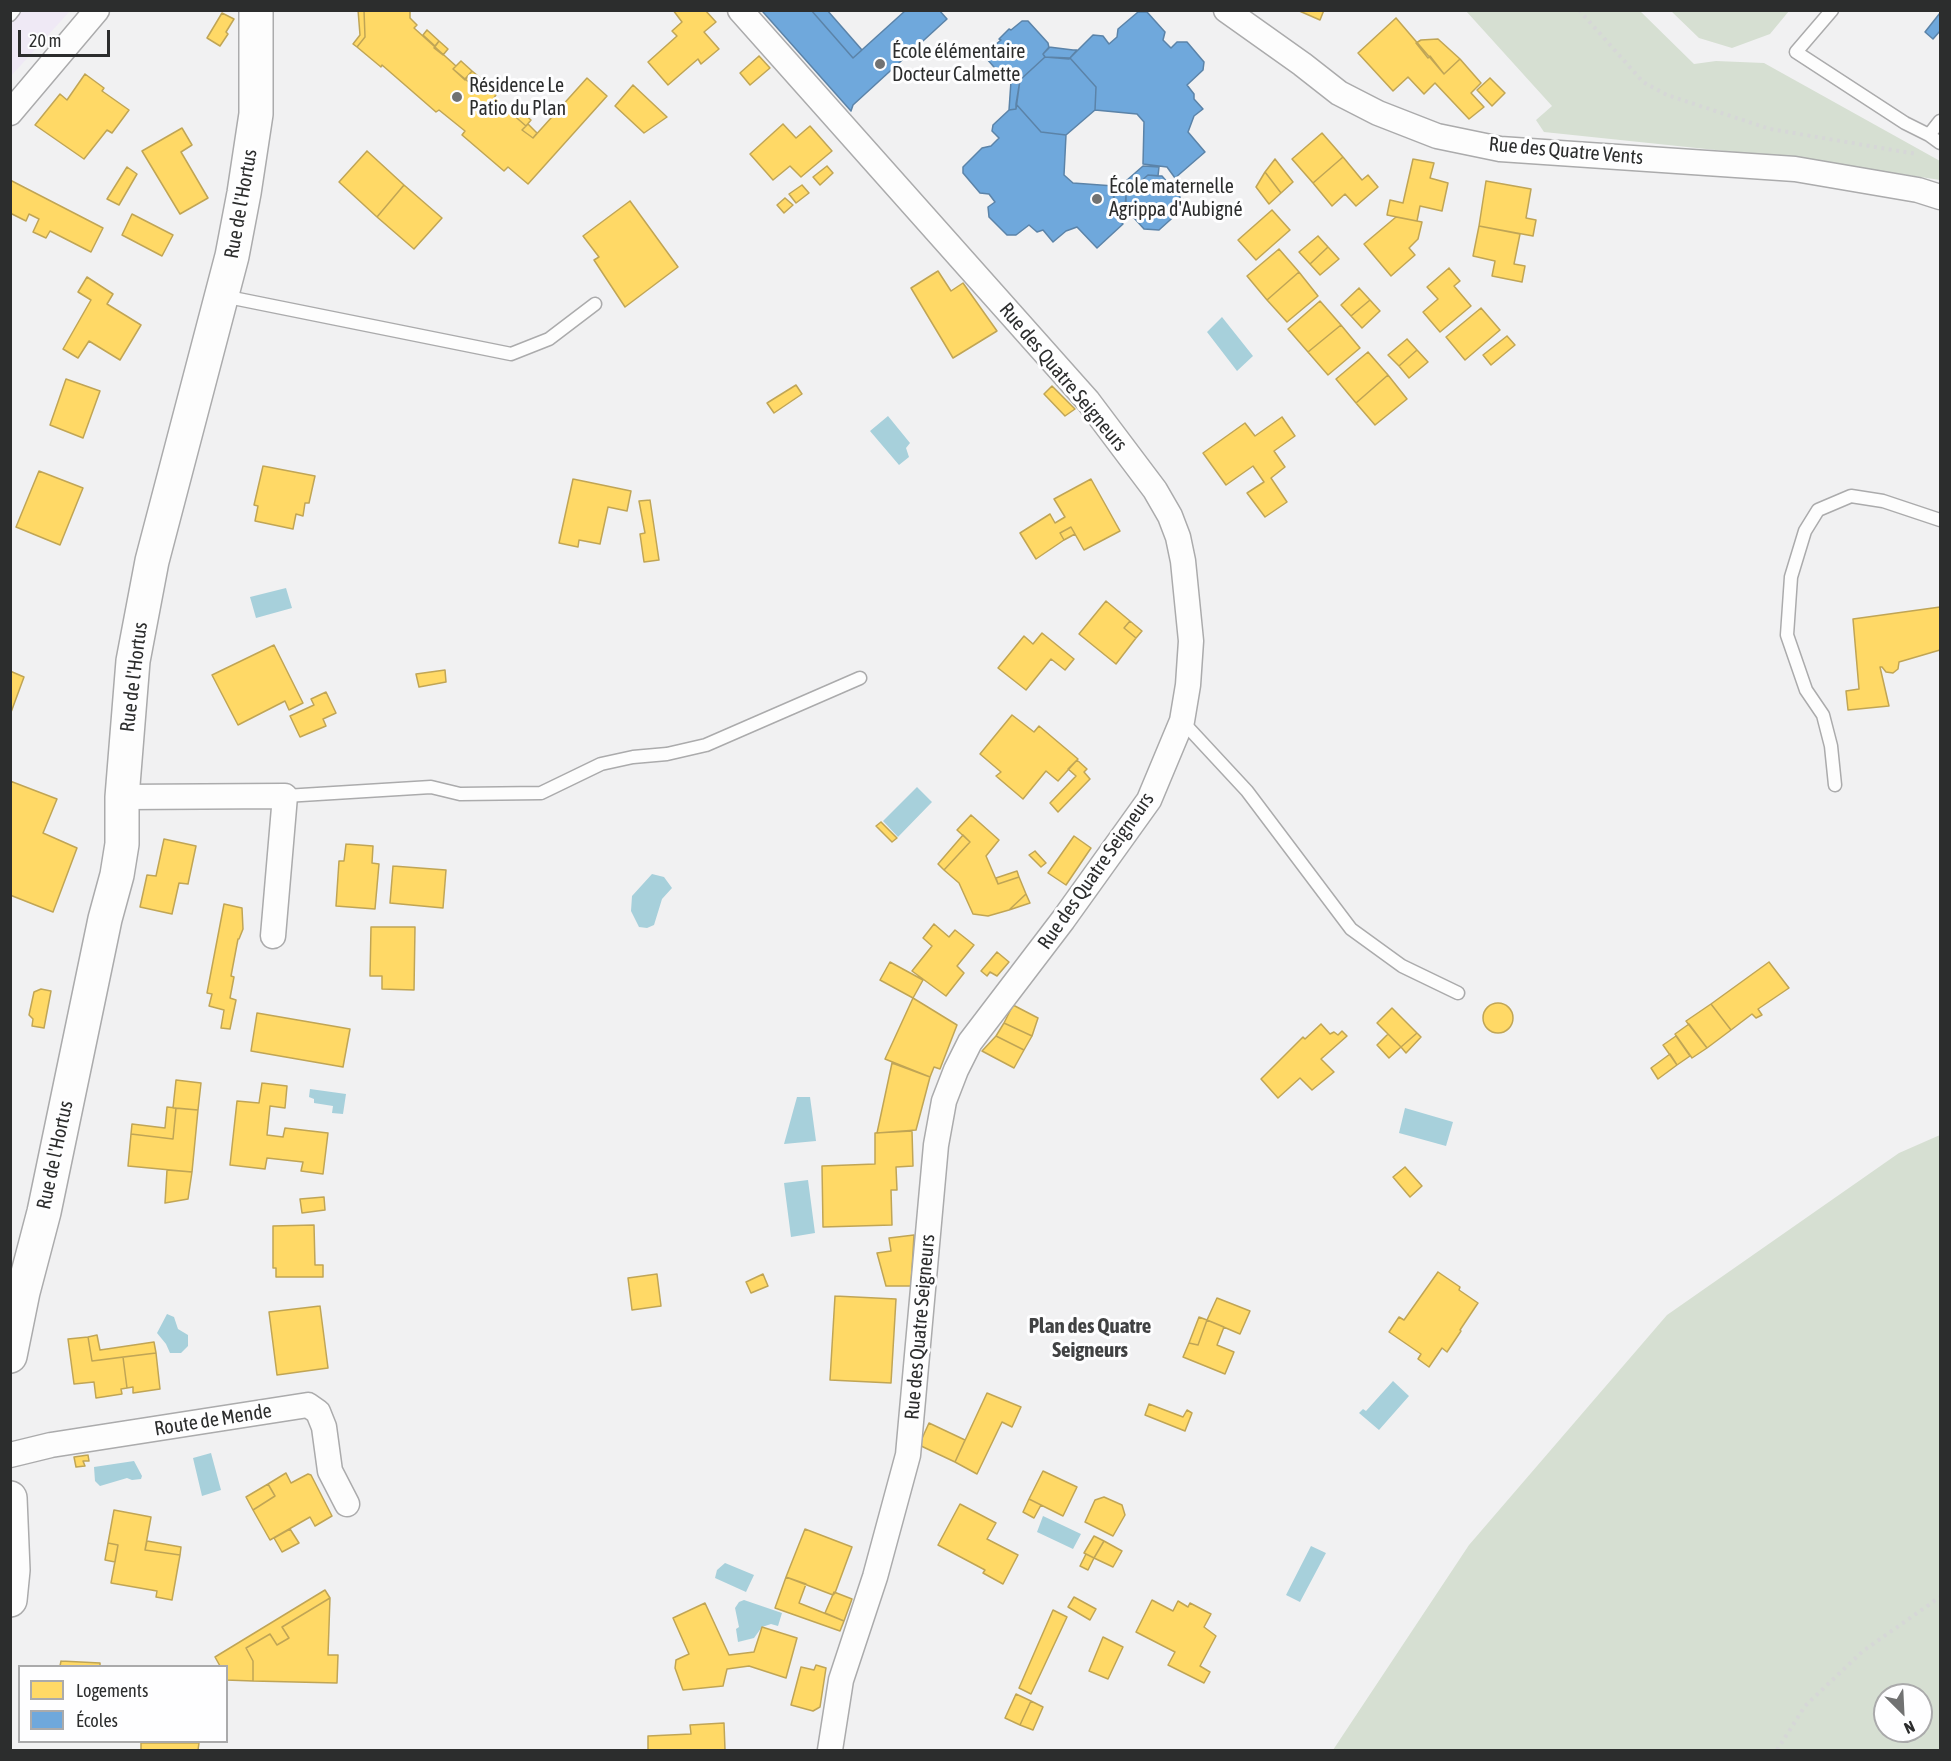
<!DOCTYPE html>
<html>
<head>
<meta charset="utf-8">
<style>
  body { margin:0 }
  #map { position:relative; width:1951px; height:1761px; overflow:hidden; background:#f1f1f2; font-family:"Asap Condensed",sans-serif }
  canvas { display:block }
  .frame { position:absolute; inset:0; border:12px solid #2c2d2d; pointer-events:none }
  .legend { position:absolute; left:18px; top:1665px; width:210px; height:78px; box-sizing:border-box; background:#fefeff; border:2px solid #aaaaab; margin:0; padding:8px 10px; list-style:none; font-size:18px; color:#2c2d2d }
  .legend li { display:flex; align-items:center; gap:12px; height:30px }
  .legend b { width:30px; border:2px solid #aaaaab }
  .north { position:absolute; left:1873px; top:1683px; width:60px; height:60px; box-sizing:border-box; background:#fefeff; border:2px solid #aaaaab; border-radius:50%; rotate:156deg; font-size:16px; font-weight:700; line-height:24px; text-align:center; color:#2c2d2d }
  .north::after { content:''; display:block; margin:auto; width:21px; height:27px; background:#717272; clip-path:polygon(50% 0,100% 100%,50% 72%,0 100%) }
  .scale { position:absolute; left:18px; top:30px; width:92px; height:27px; box-sizing:border-box; border:3px solid #2c2d2d; border-top:0; padding-left:8px; font-size:18px; line-height:21px; white-space:nowrap; color:#2c2d2d; -webkit-text-stroke:4px #fefeff; paint-order:stroke }
</style>
</head>
<body>
<div id="map">
<canvas width="1951" height="1761"></canvas>
<div class="frame"></div>
<ul class="legend">
<li><b style="height:16px;background:#ffd966"></b>Logements</li>
<li><b style="height:16px;background:#6fa8dc"></b>Écoles</li>
</ul>
<div class="north">N</div>
<div class="scale">20 m</div>
</div>
<script>
const c = document.querySelector('canvas').getContext('2d');
c.lineJoin = 'round';
function fill(path, color) { c.fillStyle = color; c.fill(path, 'evenodd'); }
const shape = rows => new Path2D(rows.map(r => 'M' + r).join(''));
function trace(path, color, width, dash) { c.strokeStyle = color; c.lineWidth = width; c.lineCap = dash ? 'butt' : 'round'; c.setLineDash(dash || []); c.stroke(path); }
function label(font, color, halo, rows, align = 'center') {
  c.font = font + ' "Asap Condensed",sans-serif'; c.lineWidth = 6; c.setLineDash([]); c.textBaseline = 'middle'; c.strokeStyle = halo; c.fillStyle = color; for (const [text, x, y, turn = 0] of rows) {
    c.save(); c.translate(x, y); c.rotate((+turn || 0) * Math.PI / 180); c.textAlign = isNaN(turn) ? turn : align; if (halo) c.strokeText(text, 0, 0); c.fillText(text, 0, 0); c.restore();
  }
}
fill(shape([
  [11,11,70,11,11,76]
]), '#efe9f5');
fill(shape([
  [1466,11,1640,11,1694,64,1716,61,1764,63,1940,161,1940,180,1811,160,1544,132,1536,120,1552,106],
  [1671,11,1789,11,1770,34,1732,48,1699,38],
  [1940,1135,1940,1750,1333,1750,1469,1545,1667,1315,1899,1153],
  [1885,1695,1921,1695,1921,1731,1885,1731]
]), '#d6dfd2');
fill(shape([
  [1222,317,1253,356,1237,371,1207,332],
  [888,416,910,443,906,448,909,457,899,465,870,431],
  [286,588,292,608,256,618,250,597],
  [917,787,932,802,898,837,883,821],
  [652,874,664,877,672,888,662,899,654,925,647,928,639,927,631,911,632,896],
  [310,1089,346,1094,343,1114,332,1113,333,1106,314,1103,314,1099,309,1097],
  [797,1097,810,1097,816,1141,784,1144],
  [1405,1108,1453,1122,1446,1146,1399,1133],
  [808,1180,815,1233,791,1237,784,1183],
  [167,1314,174,1317,178,1329,188,1335,188,1346,181,1353,170,1353,166,1344,157,1333],
  [1393,1381,1409,1396,1379,1430,1359,1413,1363,1409,1366,1411],
  [211,1453,221,1490,202,1496,193,1458],
  [134,1461,142,1476,141,1479,132,1480,127,1478,100,1486,95,1481,94,1467],
  [1043,1516,1081,1534,1073,1549,1037,1532],
  [1311,1546,1326,1553,1300,1602,1286,1595],
  [725,1563,754,1575,746,1592,715,1578,717,1570],
  [744,1600,782,1613,778,1626,771,1624,762,1627,754,1638,738,1642,736,1629,739,1627,735,1608,739,1602]
]), '#a7d0db');
const homes = shape([
  [358,10,364,10,365,37,357,47,353,44,360,35,358,10],
  [364,10,410,10,410,18,417,25,414,28,456,66,453,69,476,88,483,80,497,93,494,98,526,126,522,130,533,138,587,78,607,96,528,184,508,167,504,171,462,135,465,131,439,110,436,112,382,65,381,67,357,47,365,37,364,10],
  [673,10,705,10,716,22,704,32,719,49,701,64,698,59,668,85,648,62,677,36,672,31,682,22,673,10],
  [1297,10,1324,10,1320,20,1297,10],
  [222,13,234,19,226,32,228,34,220,46,207,38,222,13],
  [1396,18,1444,74,1460,59,1481,83,1471,93,1484,107,1469,119,1435,83,1424,94,1408,77,1393,91,1358,53,1396,18],
  [427,30,439,41,435,46,423,35,427,30],
  [1438,39,1460,59,1444,74,1430,56,1428,58,1416,43,1421,40,1438,39],
  [439,41,448,49,443,55,434,48,439,41],
  [759,56,770,68,750,85,740,73,759,56],
  [461,61,472,71,465,80,453,69,461,61],
  [472,71,483,80,476,88,465,79,472,71],
  [85,74,104,88,102,91,129,110,112,133,107,130,84,159,35,125,60,94,67,100,85,74],
  [1490,78,1505,93,1492,106,1477,90,1490,78],
  [633,85,667,117,644,133,615,106,633,85],
  [517,108,531,120,526,126,511,113,517,108],
  [528,124,537,133,533,138,522,130,528,124],
  [783,124,796,138,810,126,832,151,801,177,790,166,773,180,750,154,783,124],
  [182,128,192,145,181,152,208,198,180,214,142,151,182,128],
  [1322,133,1343,157,1313,183,1292,159,1322,133],
  [367,151,404,185,377,217,339,182,367,151],
  [1343,157,1362,180,1368,175,1378,187,1356,206,1345,194,1332,206,1313,183,1343,157],
  [1275,159,1293,182,1281,193,1265,172,1275,159],
  [1413,159,1434,163,1430,178,1448,183,1442,211,1420,206,1417,221,1387,215,1390,200,1403,203,1413,159],
  [827,166,833,173,820,185,813,177,827,166],
  [127,167,137,174,119,205,107,199,127,167],
  [1265,172,1281,193,1269,204,1256,187,1265,172],
  [10,180,103,228,91,252,50,231,46,238,33,232,39,219,29,214,26,221,10,213,10,180],
  [1486,181,1531,189,1526,218,1536,220,1533,236,1479,226,1486,181],
  [404,185,442,218,414,249,377,217,404,185],
  [802,185,809,193,796,203,789,194,802,185],
  [785,198,793,205,784,213,777,205,785,198],
  [630,201,678,267,625,307,594,260,599,257,583,236,630,201],
  [1272,210,1290,230,1256,260,1238,240,1272,210],
  [132,214,173,235,162,256,122,235,132,214],
  [1396,217,1422,222,1418,239,1409,248,1415,255,1391,276,1364,244,1396,217],
  [1479,226,1520,234,1514,264,1525,266,1522,282,1492,276,1495,261,1473,256,1479,226],
  [1318,236,1328,247,1310,264,1299,252,1318,236],
  [1328,247,1339,259,1320,275,1310,264,1328,247],
  [1279,249,1299,272,1267,300,1247,276,1279,249],
  [1449,268,1460,281,1454,286,1471,306,1440,332,1423,312,1438,299,1427,287,1449,268],
  [938,271,951,291,963,283,997,331,953,358,911,288,938,271],
  [1299,272,1318,296,1287,322,1267,300,1299,272],
  [87,277,113,294,107,304,141,325,120,360,89,341,78,358,63,349,91,300,78,292,87,277],
  [1359,288,1370,300,1351,316,1341,305,1359,288],
  [1370,300,1380,311,1362,328,1351,316,1370,300],
  [1320,301,1341,325,1308,352,1288,329,1320,301],
  [1481,308,1500,330,1465,360,1446,337,1481,308],
  [1341,325,1360,348,1328,375,1308,352,1341,325],
  [1507,336,1515,345,1491,365,1483,355,1507,336],
  [1407,339,1417,350,1399,366,1388,355,1407,339],
  [1417,350,1428,362,1409,378,1399,366,1417,350],
  [1368,352,1388,375,1356,403,1336,379,1368,352],
  [1388,375,1407,399,1375,425,1356,403,1388,375],
  [66,379,100,391,83,438,50,425,66,379],
  [796,385,802,394,774,413,767,403,796,385],
  [1052,386,1075,409,1065,416,1044,394,1052,386],
  [1282,417,1295,436,1274,451,1285,467,1271,478,1287,502,1265,517,1247,493,1264,482,1253,466,1226,485,1203,453,1245,423,1255,436,1282,417],
  [263,466,315,476,309,503,305,503,303,516,296,514,293,529,255,521,258,506,254,505,263,466],
  [39,471,83,488,60,545,16,527,39,471],
  [573,479,631,491,627,511,608,507,600,544,579,540,578,547,559,543,573,479],
  [1091,479,1120,531,1084,550,1071,527,1060,533,1064,540,1036,559,1020,533,1050,514,1055,523,1065,517,1054,499,1091,479],
  [650,500,659,560,644,562,640,534,645,533,639,501,650,500],
  [1071,527,1075,534,1064,540,1060,533,1071,527],
  [1106,601,1130,621,1124,628,1136,638,1116,664,1079,634,1106,601],
  [1940,607,1940,650,1899,662,1898,669,1893,673,1886,672,1882,667,1880,667,1889,706,1848,710,1846,691,1859,689,1853,619,1940,607],
  [1130,621,1142,631,1136,638,1124,628,1130,621],
  [1042,633,1074,659,1065,670,1051,659,1026,690,998,668,1024,636,1033,644,1042,633],
  [274,645,303,703,289,710,285,701,238,725,212,675,274,645],
  [445,670,446,682,419,687,416,674,445,670],
  [10,671,24,677,10,715,10,671],
  [326,692,336,713,323,719,326,726,300,737,290,716,314,705,311,699,326,692],
  [1012,715,1034,732,1039,726,1078,759,1058,781,1046,771,1023,799,996,776,1001,772,980,754,1012,715],
  [1077,760,1087,769,1084,772,1090,779,1058,812,1050,803,1076,776,1068,769,1077,760],
  [10,781,57,799,43,833,77,848,53,912,10,895,10,781],
  [971,815,999,840,986,856,998,884,1019,877,1026,894,1009,910,988,916,973,914,959,883,944,870,970,842,957,830,971,815],
  [881,822,897,838,892,842,876,826,881,822],
  [963,835,970,842,944,870,938,864,963,835],
  [1074,836,1091,848,1066,885,1048,873,1074,836],
  [164,839,196,846,188,884,179,883,172,914,140,907,147,875,156,876,164,839],
  [346,844,373,846,372,863,379,864,375,909,336,906,339,861,344,861,346,844],
  [1035,851,1046,863,1041,867,1029,855,1035,851],
  [393,866,446,870,443,908,390,903,393,866],
  [1017,871,1019,877,998,884,996,878,1017,871],
  [1026,894,1030,903,1009,910,1026,894],
  [224,904,242,908,243,929,239,939,238,939,231,976,234,977,230,998,236,1000,230,1029,221,1028,224,1010,209,1006,212,994,207,993,224,904],
  [934,924,949,937,955,930,974,945,957,966,964,973,946,996,912,971,932,946,923,938,934,924],
  [371,927,415,927,414,990,382,989,382,976,370,976,371,927],
  [997,952,1009,962,997,976,990,972,987,976,981,971,997,952],
  [890,962,923,980,913,998,880,980,890,962],
  [1769,962,1789,988,1758,1009,1762,1015,1756,1018,1752,1014,1731,1030,1711,1004,1769,962],
  [41,989,51,991,44,1028,32,1026,33,1019,29,1015,34,992,41,989],
  [913,998,957,1025,940,1069,934,1067,930,1077,885,1059,913,998],
  '1483 1018a15 15 0 1 1 30 0a15 15 0 1 1-30 0Z',
  [1711,1004,1731,1030,1707,1048,1686,1021,1711,1004],
  [1013,1005,1038,1018,1032,1036,1004,1023,1013,1005],
  [1392,1008,1417,1033,1401,1047,1377,1023,1392,1008],
  [257,1013,350,1029,343,1067,251,1051,257,1013],
  [1004,1023,1032,1036,1024,1050,996,1036,1004,1023],
  [1321,1024,1330,1034,1334,1032,1338,1035,1342,1031,1347,1036,1321,1059,1334,1072,1312,1090,1300,1078,1278,1098,1261,1079,1303,1037,1305,1039,1321,1024],
  [1689,1024,1707,1048,1692,1058,1675,1034,1689,1024],
  [1417,1033,1421,1037,1406,1053,1401,1047,1417,1033],
  [1388,1034,1401,1047,1389,1058,1377,1045,1388,1034],
  [996,1036,1024,1050,1014,1068,982,1051,996,1036],
  [1676,1036,1690,1056,1677,1065,1663,1045,1676,1036],
  [1670,1054,1677,1065,1658,1079,1651,1068,1670,1054],
  [892,1063,930,1077,916,1130,877,1133,892,1063],
  [176,1080,201,1083,198,1110,173,1108,176,1080],
  [262,1083,287,1086,285,1108,270,1106,267,1135,283,1137,285,1128,328,1133,323,1174,301,1171,303,1162,267,1158,265,1169,230,1165,237,1101,259,1103,262,1083],
  [167,1107,176,1108,173,1139,131,1134,132,1124,165,1128,167,1107],
  [176,1108,198,1110,192,1172,128,1166,131,1134,173,1139,176,1108],
  [912,1131,913,1166,896,1167,897,1190,891,1190,892,1225,823,1227,822,1166,875,1164,875,1133,912,1131],
  [1405,1167,1422,1186,1410,1197,1393,1177,1405,1167],
  [167,1170,192,1172,188,1199,165,1203,167,1170],
  [324,1197,325,1210,302,1213,300,1199,324,1197],
  [314,1225,315,1265,323,1265,323,1277,276,1277,276,1268,273,1268,273,1226,314,1225],
  [914,1235,911,1286,886,1286,877,1253,891,1251,889,1238,914,1235],
  [1438,1272,1460,1287,1459,1290,1478,1303,1460,1330,1461,1331,1447,1352,1442,1348,1429,1367,1418,1359,1421,1354,1389,1332,1399,1317,1404,1320,1438,1272],
  [657,1274,661,1306,632,1310,628,1278,657,1274],
  [763,1274,768,1286,751,1293,746,1282,763,1274],
  [835,1296,896,1299,891,1383,830,1380,835,1296],
  [1217,1298,1250,1311,1240,1334,1207,1320,1217,1298],
  [320,1306,328,1368,277,1375,269,1312,320,1306],
  [1199,1317,1207,1320,1198,1345,1189,1343,1199,1317],
  [1207,1320,1224,1327,1217,1345,1234,1352,1225,1374,1183,1357,1189,1343,1198,1345,1207,1320],
  [97,1335,100,1350,154,1342,156,1353,92,1361,88,1337,97,1335],
  [88,1337,92,1361,123,1357,127,1388,121,1389,122,1394,96,1398,94,1382,74,1384,68,1339,88,1337],
  [156,1353,160,1389,133,1393,133,1387,127,1388,123,1357,156,1353],
  [987,1393,1021,1407,1012,1427,1002,1422,977,1474,955,1462,987,1393],
  [1149,1404,1183,1417,1187,1410,1192,1413,1185,1431,1145,1415,1149,1404],
  [929,1423,965,1440,955,1462,919,1445,929,1423],
  [88,1455,89,1461,83,1461,85,1466,76,1467,74,1457,88,1455],
  [1043,1471,1077,1487,1063,1516,1029,1499,1043,1471],
  [286,1473,291,1483,308,1474,311,1475,332,1516,315,1526,310,1517,270,1540,253,1510,275,1496,268,1484,286,1473],
  [268,1484,275,1496,253,1510,246,1497,268,1484],
  [1104,1497,1122,1505,1125,1515,1113,1536,1085,1522,1095,1500,1104,1497],
  [1029,1499,1041,1505,1034,1518,1023,1512,1029,1499],
  [960,1504,996,1523,987,1539,1018,1555,1003,1584,983,1573,985,1570,938,1545,960,1504],
  [114,1510,151,1517,145,1550,180,1555,172,1600,156,1597,157,1591,111,1583,118,1545,108,1543,114,1510],
  [290,1529,299,1543,282,1552,274,1538,290,1529],
  [805,1529,852,1547,835,1593,833,1595,786,1577,805,1529],
  [1094,1536,1104,1541,1094,1558,1084,1553,1094,1536],
  [147,1541,181,1547,180,1555,145,1550,147,1541],
  [1104,1541,1122,1551,1113,1567,1094,1558,1104,1541],
  [108,1543,118,1545,115,1562,105,1560,108,1543],
  [1086,1554,1094,1558,1088,1570,1080,1566,1086,1554],
  [786,1577,806,1584,799,1603,844,1621,840,1631,775,1608,786,1577],
  [325,1590,330,1598,282,1627,289,1638,277,1645,270,1634,246,1648,253,1661,253,1681,226,1680,226,1666,220,1666,215,1657,325,1590],
  [834,1592,852,1599,844,1621,825,1613,834,1592],
  [1074,1597,1096,1609,1090,1620,1068,1607,1074,1597],
  [330,1598,328,1655,338,1655,337,1683,253,1681,253,1661,246,1648,270,1634,277,1645,289,1638,282,1627,330,1598],
  [1152,1600,1173,1611,1178,1601,1188,1607,1190,1603,1211,1614,1204,1627,1216,1636,1200,1666,1210,1672,1204,1683,1168,1665,1175,1652,1136,1632,1152,1600],
  [705,1603,729,1655,754,1652,762,1627,797,1638,786,1678,749,1666,727,1669,723,1686,683,1690,675,1668,676,1660,689,1654,673,1618,705,1603],
  [1053,1610,1067,1617,1031,1694,1019,1688,1053,1610],
  [1103,1637,1123,1647,1108,1679,1089,1671,1103,1637],
  [61,1661,100,1663,100,1666,60,1666,61,1661],
  [816,1665,826,1668,820,1707,813,1711,791,1705,801,1667,814,1670,816,1665],
  [1016,1694,1031,1701,1020,1725,1005,1718,1016,1694],
  [1031,1701,1043,1707,1033,1730,1020,1725,1031,1701],
  [724,1723,725,1750,648,1750,648,1736,691,1734,690,1725,724,1723],
  [141,1743,199,1743,198,1750,141,1750,141,1743]
]);
fill(homes, '#ffd966');
trace(homes, '#c0a555', 1.5);
const schools = shape([
  [765,10,811,10,853,58,906,10,939,10,947,19,853,105,851,111,763,12,765,10],
  [811,10,827,10,862,50,853,58,811,10],
  [1138,12,1147,12,1165,32,1163,40,1171,48,1177,42,1187,42,1204,62,1203,70,1187,85,1194,94,1194,99,1203,109,1194,116,1188,132,1205,152,1175,178,1167,167,1143,164,1144,122,1137,114,1095,110,1096,87,1070,58,1093,35,1103,36,1109,44,1117,37,1118,29,1138,12],
  [1940,13,1940,31,1933,39,1925,32,1940,13],
  [1022,21,1028,21,1048,43,1049,48,1043,54,1045,57,1020,80,1017,76,1011,81,1005,80,987,59,987,52,1001,40,999,39,1009,29,1011,30,1022,21],
  [1049,47,1073,50,1077,50,1069,59,1045,57,1043,54,1049,47],
  [1045,57,1070,58,1096,87,1095,110,1066,135,1041,132,1016,104,1020,80,1045,57],
  [1017,76,1020,80,1016,109,1009,110,1011,81,1017,76],
  [1016,104,1041,132,1066,135,1064,175,1073,183,1114,186,1113,212,1123,224,1097,248,1077,227,1066,231,1053,242,1043,230,1037,232,1029,225,1016,235,1007,235,989,217,988,207,995,202,989,194,980,193,963,173,963,167,982,148,991,146,999,138,992,131,993,125,1009,110,1016,109,1016,104],
  [1143,166,1159,167,1158,176,1148,175,1126,194,1126,204,1114,203,1114,186,1118,188,1143,166],
  [1148,175,1162,176,1180,197,1180,211,1159,230,1144,229,1125,208,1126,194,1148,175]
]);
fill(schools, '#6fa8dc');
trace(schools, '#5b83a8', 1.5);
const service = shape([
  [1832,10,1796,52,1905,123,1929,135],
  [10,15,14,10],
  [1940,121,1929,135,1940,143],
  [223,296,511,354,549,339,595,304],
  [1182,721,1247,791,1351,929,1402,966,1458,993],
  [1835,785,1831,746,1823,715,1806,690,1787,635,1791,577,1805,531,1818,510,1851,496,1883,501,1940,520],
  [285,796,431,787,460,794,541,793,601,764,633,757,667,754,706,745,860,678]
]);
const minor = shape([
  [740,10,1088,401,1155,490,1170,516,1178,537,1183,561,1191,641,1188,685,1182,721,1149,800,1063,920,970,1042,956,1070,944,1101,936,1145,908,1455,875,1577,841,1680,830,1750],
  [1226,10,1302,64,1339,93,1378,113,1437,136,1500,149,1795,169,1918,190,1940,197],
  [10,113,97,10],
  [122,797,285,796,273,936],
  [10,1455,51,1445,308,1405,318,1412,324,1427,330,1471,347,1504]
]);
const secondary = shape([
  [10,1356,23,1292,44,1212,105,919,117,875,122,844,122,797,133,661,152,561,232,256,244,193,256,114,256,10],
  [10,1498,13,1570,10,1600]
]);
trace(service, '#ababac', 15);
trace(minor, '#ababac', 27);
trace(secondary, '#ababac', 36);
trace(shape([
  [1579,10,1643,82,1667,95,1770,129,1917,154],
  [1777,1750,1805,1706,1863,1651,1940,1597]
]), '#d6d7d7', 4, [3, 4.5]);
trace(service, '#fdfdfd', 12);
trace(minor, '#fdfdfd', 24);
trace(secondary, '#fdfdfd', 33);
for (const [x, y, r, color] of [
  [880,64,6,"#717272"],
  [457,97,6,"#717272"],
  [1097,199,6,"#717272"]
]) { const dot = new Path2D(); dot.arc(x, y, r, 0, 2 * Math.PI); c.fillStyle = color; c.fill(dot); trace(dot, '#fefeff', 2); }
label('20px', '#2c2d2d', '#fefeff', [
  ["École élémentaire",892,52],
  ["Docteur Calmette",892,75],
  ["Résidence Le",469,86],
  ["Patio du Plan",469,109],
  ["École maternelle",1109,187],
  ["Agrippa d'Aubigné",1109,210]
], 'left');
label('20px', '#2c2d2d', '#fefeff', [
  ["Rue des Quatre Vents",1566,151,5],
  ["Rue de l'Hortus",241,204,-80],
  ["Rue des Quatre Seigneurs",1063,377,50],
  ["Rue de l'Hortus",134,677,-83],
  ["Rue des Quatre Seigneurs",1096,871,-55],
  ["Rue de l'Hortus",55,1155,-78],
  ["Rue des Quatre Seigneurs",920,1327,-85],
  ["Route de Mende",213,1420,-9]
]);
label('bold 21px', '#414243', '#fefeff', [
  ["Plan des Quatre",1090,1326],
  ["Seigneurs",1090,1350]
]);
</script>
</body>
</html>
